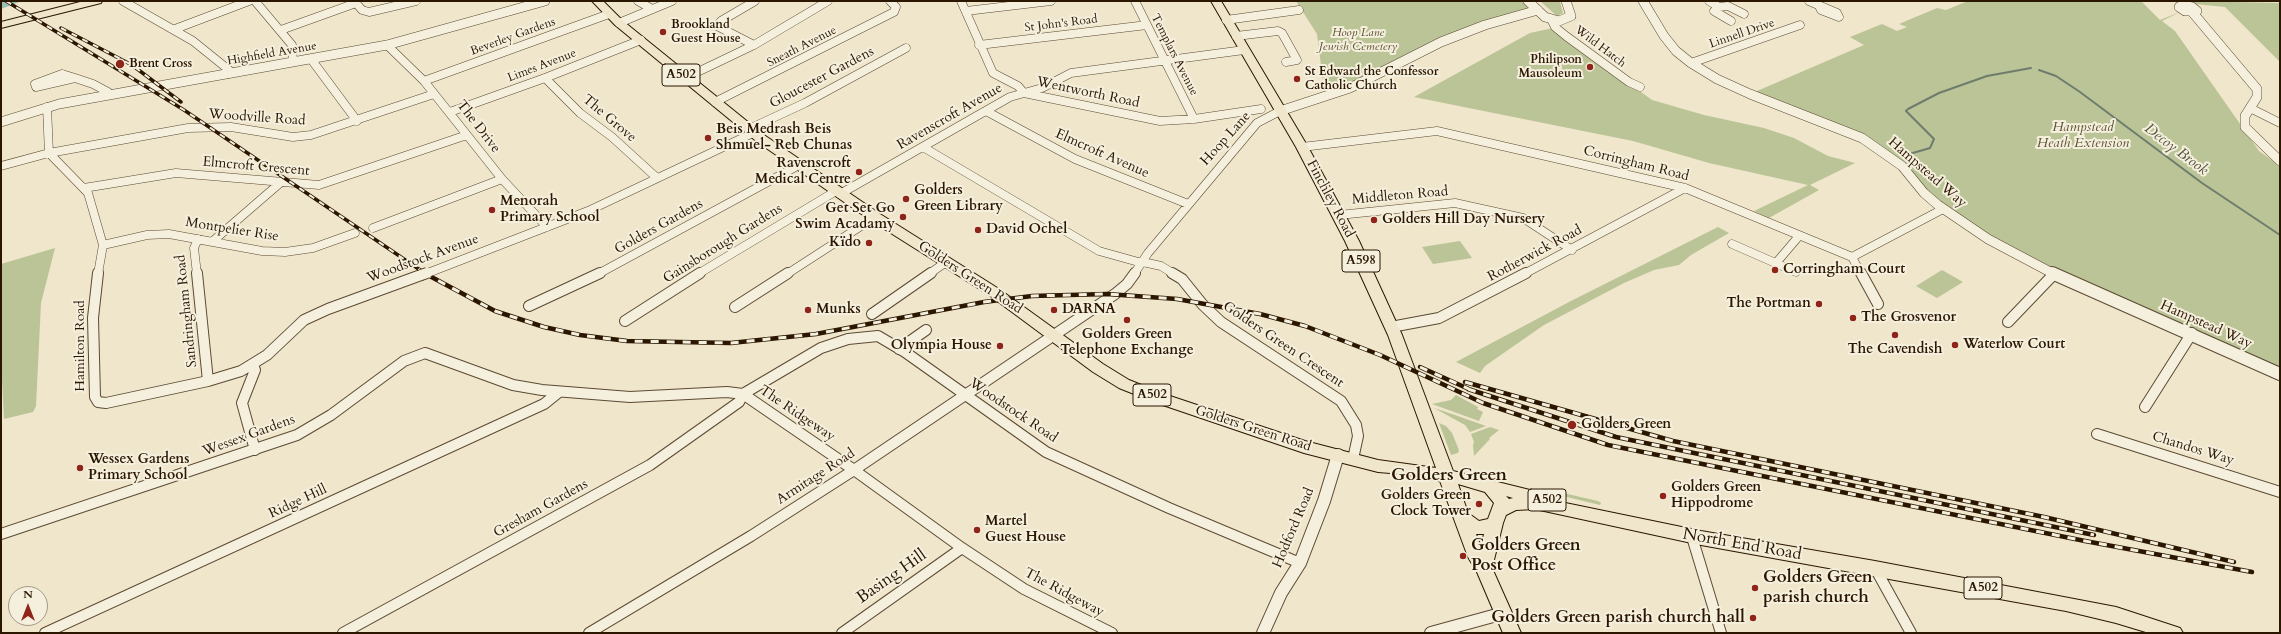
<!DOCTYPE html>
<html>
<head>
<meta charset="utf-8">
<style>
  body { margin:0 }
  #map { position:relative; width:2281px; height:634px; overflow:hidden; background:#efe6cb; font-family:Cardo,serif }
  canvas { display:block }
  .frame { position:absolute; inset:0; border:2px solid #2b1600; pointer-events:none }
  .north { position:absolute; left:8px; top:586px; width:40px; height:40px; box-sizing:border-box; background:#f5efdd; border:1px solid #a49885; border-radius:50%; rotate:0deg; font-size:11px; font-weight:700; line-height:16px; text-align:center; color:#2b1600 }
  .north::after { content:''; display:block; margin:auto; width:14px; height:18px; background:#8f2418; clip-path:polygon(50% 0,100% 100%,50% 72%,0 100%) }
</style>
</head>
<body>
<div id="map">
<canvas width="2281" height="634"></canvas>
<div class="frame"></div>
<div class="north">N</div>
</div>
<script>
const c = document.querySelector('canvas').getContext('2d');
c.lineJoin = 'round';
function fill(path, color) { c.fillStyle = color; c.fill(path, 'evenodd'); }
const shape = rows => new Path2D(rows.map(r => 'M' + r).join(''));
function trace(path, color, width, dash) { c.strokeStyle = color; c.lineWidth = width; c.lineCap = dash ? 'butt' : 'round'; c.setLineDash(dash || []); c.stroke(path); }
function label(font, color, halo, rows, align = 'center') {
  c.font = font + ' Cardo,serif'; c.lineWidth = 4; c.setLineDash([]); c.textBaseline = 'middle'; c.strokeStyle = halo; c.fillStyle = color; for (const [text, x, y, turn = 0] of rows) {
    c.save(); c.translate(x, y); c.rotate((+turn || 0) * Math.PI / 180); c.textAlign = isNaN(turn) ? turn : align; if (halo) c.strokeText(text, 0, 0); c.fillText(text, 0, 0); c.restore();
  }
}
fill(shape([
  [1296,1,1527,1,1538,10,1485,25,1325,97,1317,34],
  [1540,1,1560,2,1563,13,1557,16],
  [1968,1,2141,1,2160,20,2180,12,2162,21,2175,31,2259,151,2280,166,2280,374,2054,274,1943,209,1881,150,1750,94,1864,45,1850,37,1882,24,1897,31,1907,27,1899,24,1937,8,1946,10],
  [2189,1,2280,3,2280,62,2225,7,2184,3],
  [1553,28,1652,100,1704,115,1764,128,1794,138,1828,156,1855,163,1810,185,1819,190,1769,218,1754,211,1808,185,1709,163,1633,141,1414,97,1530,33],
  [1718,227,1729,233,1691,255,1679,265,1654,270,1624,283,1544,325,1485,366,1480,373,1456,362,1569,302],
  [1460,241,1472,258,1433,264,1422,247],
  [55,248,41,303,36,406,33,412,4,419,1,360,1,264],
  [1942,270,1963,282,1937,298,1916,286],
  [1456,395,1478,407,1477,409,1483,412,1479,421,1432,404,1451,400],
  [1434,408,1452,414,1486,426,1470,432,1465,425],
  [1439,423,1446,426,1452,433,1459,450,1458,453,1451,455],
  [1490,427,1499,430,1489,438,1490,439,1474,456,1473,445,1474,442,1471,434],
  [1550,490,1598,501,1601,503,1600,505,1550,493]
]), '#bbc496');
trace(shape([
  [2039,70,2056,76,2080,92,2202,183,2280,235],
  [1906,155,1930,148,1934,139,1906,111,1908,109,1939,93,1987,76,2031,68]
]), '#6e7c6d', 2);
fill(shape([
  [6,1,22,1,1,9,1,2,6,1]
]), '#9ac0b5');
const minorFar1 = shape([
  [123,1,193,41,229,70,228,74],
  [255,1,292,45,293,62],
  [638,1,652,9],
  [961,1,993,73,1018,86,1024,93,1160,121,1194,119,1261,109],
  [1135,1,1194,119],
  [1709,1,1719,7],
  [1809,1,1837,13,1839,17,1821,10,1819,6],
  [356,3,362,10,369,12,416,1],
  [966,11,1051,1],
  [1551,19,1555,27,1566,36,1629,82,1640,87],
  [1226,20,1299,10],
  [1731,21,1714,11,1719,7,1728,6,1744,14],
  [619,23,672,1],
  [175,29,249,1],
  [281,30,356,3,356,1],
  [1236,36,1278,31,1282,33,1297,60,1286,62],
  [387,45,424,81,502,179,547,227],
  [754,45,717,26,721,21,755,1],
  [979,45,1147,25],
  [311,59,357,121],
  [1691,63,1800,25],
  [62,74,75,78,36,87,35,84,62,74],
  [75,78,93,84,108,92,109,95],
  [545,78,580,113,612,137,657,178],
  [685,78,754,45,828,1],
  [424,81,609,14],
  [715,102,894,12,896,7,890,1],
  [47,107,49,153,88,193,103,245,98,274],
  [2250,108,2280,123],
  [986,111,1075,159,1188,204],
  [450,112,545,78,641,40],
  [749,129,805,103,906,48],
  [923,147,1099,251,1142,263],
  [1302,147,1437,131,1685,188,1852,257,1943,209],
  [1,166,49,153,188,128,231,127,293,137,311,135,434,94],
  [84,188,176,173,319,185,467,135],
  [840,194,1010,97,1042,88,1071,73,1244,50],
  [1339,215,1455,203,1523,218,1572,250],
  [373,228,502,179],
  [213,241,280,183],
  [1732,244,1796,272],
  [103,245,147,235,169,234,262,251,285,252,313,248,355,233],
  [1852,257,1861,274],
  [1143,262,1161,266,1174,274],
  [1776,263,1799,236],
  [433,271,588,211,753,133],
  [197,274,194,248,198,239],
  [598,274,799,165],
  [698,274,836,191],
  [787,274,875,217],
  [929,274,946,262],
  [1134,274,1148,253,1257,123,1280,111],
  [1524,274,1685,188]
]);
const minor = shape([
  [98,273,93,318,95,397,98,402,106,403,208,381,241,371,267,355,304,320,328,309,421,275],
  [197,273,208,381],
  [1172,273,1182,279,1203,305,1221,322,1341,401,1356,425,1358,436,1353,459],
  [1861,273,1878,304],
  [529,306,600,273],
  [735,307,788,273],
  [872,314,931,273],
  [625,321,700,273],
  [2008,322,2054,274],
  [1391,327,1439,318,1526,273],
  [899,349,926,330],
  [253,365,255,370,242,403,255,450],
  [2145,407,2192,333],
  [2097,434,2280,492],
  [1,534,297,435,331,415,404,361,425,353,513,385,542,390,630,397,727,392,743,394,854,470,962,548,1024,589,1112,633],
  [1692,537,1721,633],
  [1875,568,1911,633],
  [45,633,544,404,559,392],
  [343,633,650,465,739,402,743,394,821,348,848,339,878,336,905,352,1046,452,1169,508,1300,563],
  [589,633,751,536,854,470,1115,294,1127,284,1135,273],
  [842,633,962,548]
]);
const tertiaryFar1 = shape([
  [1528,1,1545,17,1559,21,1571,16,1566,1],
  [1643,1,1664,36,1676,51,1691,63,1717,79,1750,94,1862,138,1902,166,1924,193,1938,205,1988,239,2054,274],
  [2182,5,2192,7,2197,11,2185,11,2179,7,2182,5],
  [2193,13,2257,89,2257,97,2245,116,2245,127,2280,161],
  [1280,111,1350,88,1441,42,1485,25,1538,10],
  [1,122,59,104,387,45,545,1]
]);
const tertiary = shape([
  [2052,273,2280,374],
  [1263,633,1281,593,1300,563,1324,501,1338,455],
  [1431,633,1504,613]
]);
const primary = shape([
  [592,1,603,1,623,21,764,135,880,214,999,289,1103,364,1129,380,1164,394,1305,441,1378,460,1436,468,1388,335,1345,241,1296,147,1211,1,1221,1,1308,147,1359,241,1402,335,1453,471,1538,492,1544,494,1546,499,1701,531,1875,561,2116,607,2180,628,2183,633,2149,633,2116,623,2066,611,1701,545,1535,509,1516,510,1506,515,1503,523,1492,568,1521,633,1503,633,1477,572,1468,557,1440,481,1403,474,1378,472,1304,453,1154,402,1119,388,1093,372,989,295,870,220,756,141,615,25,592,1],
  [1458,484,1485,492,1494,503,1488,519,1479,521,1468,513,1458,484],
  [1506,496,1513,498,1509,499,1506,496],
  [1476,534,1484,534,1481,547,1476,534]
]);
const trunk = shape([
  [84,1,102,1,101,3,1,28,1,22,84,1]
]);
trace(minorFar1, '#5c4a33', 9);
trace(minor, '#5c4a33', 12);
trace(tertiaryFar1, '#5c4a33', 10);
trace(tertiary, '#5c4a33', 14);
trace(primary, '#2b1600', 2);
trace(trunk, '#2b1600', 2);
trace(minorFar1, '#f5efdd', 8);
trace(minor, '#f5efdd', 10);
trace(tertiaryFar1, '#f5efdd', 9);
trace(tertiary, '#f5efdd', 12);
fill(primary, '#efe6cb');
fill(trunk, '#efe6cb');
const railFar1 = shape([
  [6,1,184,110,426,274],
  [61,28,132,65,181,102]
]);
const rail = shape([
  [424,273,495,311,544,327,580,335,627,341,731,343,816,334,984,302,1032,296,1107,294,1177,299,1260,314,1305,326,1380,355,1483,403,1608,445,2085,541,2252,572],
  [1420,367,1471,390],
  [1465,382,1673,441,2044,517,2234,562],
  [1468,389,1616,437,2094,535]
]);
trace(railFar1, '#2b1600', 3.5);
trace(rail, '#2b1600', 4.5);
trace(railFar1, '#f5efdd', 2, [6]);
trace(rail, '#f5efdd', 3, [8]);
const minorBridgeFar1 = shape([
  [424,274,433,271]
]);
const minorBridge = shape([
  [421,275,427,273]
]);
trace(minorBridgeFar1, '#5c4a33', 9, []);
trace(minorBridge, '#5c4a33', 12, []);
trace(minorBridgeFar1, '#f5efdd', 8);
trace(minorBridge, '#f5efdd', 10);
for (const [x, y, r, color] of [
  [663,32,4,"#8f2418"],
  [120,64,5,"#8f2418"],
  [1590,67,4,"#8f2418"],
  [1297,79,4,"#8f2418"],
  [708,138,4,"#8f2418"],
  [859,172,4,"#8f2418"],
  [906,199,4,"#8f2418"],
  [492,210,4,"#8f2418"],
  [903,217,4,"#8f2418"],
  [1374,220,4,"#8f2418"],
  [978,230,4,"#8f2418"],
  [869,243,4,"#8f2418"],
  [1775,270,4,"#8f2418"],
  [1819,304,4,"#8f2418"],
  [808,310,4,"#8f2418"],
  [1054,310,4,"#8f2418"],
  [1853,318,4,"#8f2418"],
  [1127,320,4,"#8f2418"],
  [1895,335,4,"#8f2418"],
  [1955,345,4,"#8f2418"],
  [1000,346,4,"#8f2418"],
  [1572,425,5,"#8f2418"],
  [80,468,4,"#8f2418"],
  [1663,496,4,"#8f2418"],
  [1479,504,4,"#8f2418"],
  [977,530,4,"#8f2418"],
  [1463,556,4,"#8f2418"],
  [1755,588,4,"#8f2418"],
  [1753,618,4,"#8f2418"]
]) { const dot = new Path2D(); dot.arc(x, y, r, 0, 2 * Math.PI); c.fillStyle = color; c.fill(dot); trace(dot, '#f5efdd', 1.5); }
label('12px', '#2b1600', '#f5efdd', [
  ["St John's Road",1061,24,-7],
  ["Linnell Drive",1742,34,-19],
  ["Beverley Gardens",513,37,-20],
  ["Sneath Avenue",802,47,-27],
  ["Wild Hatch",1600,47,37],
  ["Highfield Avenue",272,54,-10],
  ["Templars Avenue",1174,55,63],
  ["Limes Avenue",542,66,-21]
]);
label('bold 12px', '#2b1600', '#f5efdd', [
  ["Brookland",671,25],
  ["Guest House",671,39],
  ["Philipson",1582,60,"right"],
  ["Mausoleum",1582,74,"right"],
  ["Brent Cross",129,64],
  ["St Edward the Confessor",1305,72],
  ["Catholic Church",1305,86]
], 'left');
label('italic 12px', '#5d5334', '#f5efdd', [
  ["Hoop Lane",1358,33],
  ["Jewish Cemetery",1358,47]
]);
for (const [x, y, w] of [
  [681,75,38],
  [1361,261,38],
  [1152,395,38],
  [1547,500,38],
  [1983,588,38]
]) { const box = new Path2D(); box.roundRect(x - w / 2, y - 11, w, 22, 3); c.fillStyle = '#f5efdd'; c.fill(box); trace(box, '#2b1600', 1); }
label('bold 13px', '#2b1600', null, [
  ["A502",681,75],
  ["A598",1361,261],
  ["A502",1152,395],
  ["A502",1547,500],
  ["A502",1983,588]
]);
label('14px', '#2b1600', '#f5efdd', [
  ["Gloucester Gardens",822,78,-28],
  ["Wentworth Road",1088,93,12],
  ["Ravenscroft Avenue",950,117,-30],
  ["Woodville Road",257,118,4],
  ["The Grove",609,119,40],
  ["The Drive",478,127,52],
  ["Hoop Lane",1226,139,-48],
  ["Elmcroft Avenue",1102,154,24],
  ["Corringham Road",1636,164,14],
  ["Elmcroft Crescent",256,167,5],
  ["Hampstead Way",1927,173,41],
  ["Middleton Road",1400,196,-5],
  ["Finchley Road",1330,199,62],
  ["Golders Gardens",659,227,-29],
  ["Montpelier Rise",232,230,9],
  ["Gainsborough Gardens",723,244,-32],
  ["Rotherwick Road",1535,254,-28],
  ["Woodstock Avenue",423,259,-20],
  ["Golders Green Road",970,278,33],
  ["Sandringham Road",187,311,-96],
  ["Hampstead Way",2206,325,24],
  ["Golders Green Crescent",1283,345,34],
  ["Hamilton Road",81,346,-90],
  ["Woodstock Road",1013,411,34],
  ["The Ridgeway",797,414,34],
  ["Golders Green Road",1253,429,18],
  ["Wessex Gardens",249,436,-20],
  ["Chandos Way",2193,449,17],
  ["Armitage Road",816,477,-33],
  ["Ridge Hill",298,502,-25],
  ["Gresham Gardens",541,509,-29],
  ["Hodford Road",1294,528,-67],
  ["The Ridgeway",1064,593,28]
]);
label('italic 14px', '#5d5334', '#f5efdd', [
  ["Hampstead",2083,128],
  ["Heath Extension",2083,144]
]);
label('bold 14px', '#2b1600', '#f5efdd', [
  ["Beis Medrash Beis",716,130],
  ["Shmuel- Reb Chunas",716,146],
  ["Ravenscroft",851,164,"right"],
  ["Medical Centre",851,180,"right"],
  ["Golders",914,191],
  ["Green Library",914,207],
  ["Menorah",500,202],
  ["Primary School",500,218],
  ["Get Set Go",895,209,"right"],
  ["Swim Acadamy",895,225,"right"],
  ["Golders Hill Day Nursery",1382,220],
  ["David Ochel",986,230],
  ["Kïdo",861,243,"right"],
  ["Corringham Court",1783,270],
  ["The Portman",1811,304,"right"],
  ["Munks",816,310],
  ["DARNA",1062,310],
  ["The Grosvenor",1861,318],
  ["Golders Green",1127,335,"center"],
  ["Telephone Exchange",1127,351,"center"],
  ["Waterlow Court",1963,345],
  ["Olympia House",992,346,"right"],
  ["The Cavendish",1895,350,"center"],
  ["Golders Green",1581,425],
  ["Wessex Gardens",88,460],
  ["Primary School",88,476],
  ["Golders Green",1671,488],
  ["Hippodrome",1671,504],
  ["Golders Green",1471,496,"right"],
  ["Clock Tower",1471,512,"right"],
  ["Martel",985,522],
  ["Guest House",985,538]
], 'left');
label('italic 15px', '#52523f', '#f5efdd', [
  ["Decoy Brook",2176,150,37]
]);
label('17px', '#2b1600', '#f5efdd', [
  ["North End Road",1742,545,10],
  ["Basing Hill",892,577,-35]
]);
label('bold 17px', '#2b1600', '#f5efdd', [
  ["Golders Green",1471,546],
  ["Post Office",1471,566],
  ["Golders Green",1763,578],
  ["parish church",1763,598],
  ["Golders Green parish church hall",1745,618,"right"]
], 'left');
label('bold 18px', '#2b1600', '#f5efdd', [
  ["Golders Green",1449,476]
]);
</script>
</body>
</html>
